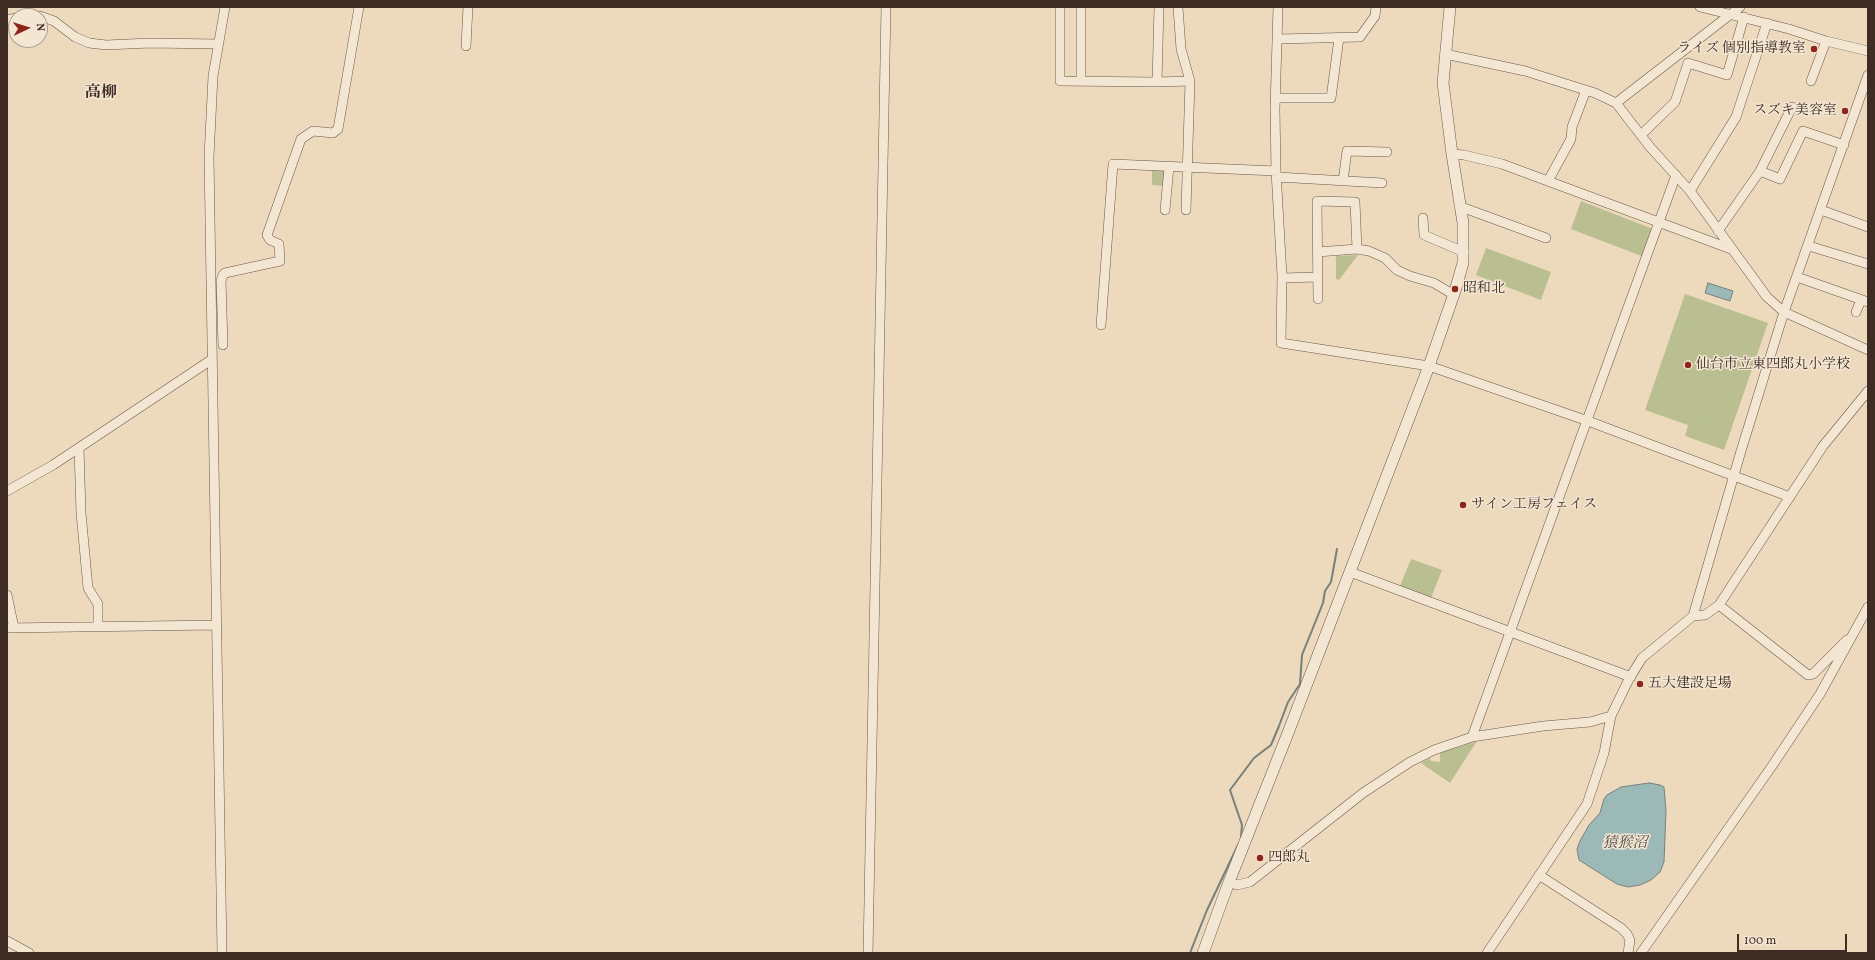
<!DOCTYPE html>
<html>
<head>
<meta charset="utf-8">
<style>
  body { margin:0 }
  #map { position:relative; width:1875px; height:960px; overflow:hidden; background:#edd9bb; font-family:Vollkorn,serif }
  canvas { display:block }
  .frame { position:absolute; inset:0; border:8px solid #3f2c25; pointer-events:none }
  .north { position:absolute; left:8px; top:8px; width:40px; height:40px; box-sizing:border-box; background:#f3e6d3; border:1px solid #ab9c8d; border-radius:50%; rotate:86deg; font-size:11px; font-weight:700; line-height:16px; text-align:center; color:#3f2c25 }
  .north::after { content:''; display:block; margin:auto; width:14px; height:18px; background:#8f2418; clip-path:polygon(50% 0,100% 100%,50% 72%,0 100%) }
  .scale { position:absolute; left:1737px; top:934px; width:110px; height:18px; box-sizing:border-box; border:2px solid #3f2c25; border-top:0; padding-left:5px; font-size:12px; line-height:14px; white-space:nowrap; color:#3f2c25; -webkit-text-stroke:3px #f3e6d3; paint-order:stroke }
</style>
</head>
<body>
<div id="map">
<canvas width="1875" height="960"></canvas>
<div class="frame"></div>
<div class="north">N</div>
<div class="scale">100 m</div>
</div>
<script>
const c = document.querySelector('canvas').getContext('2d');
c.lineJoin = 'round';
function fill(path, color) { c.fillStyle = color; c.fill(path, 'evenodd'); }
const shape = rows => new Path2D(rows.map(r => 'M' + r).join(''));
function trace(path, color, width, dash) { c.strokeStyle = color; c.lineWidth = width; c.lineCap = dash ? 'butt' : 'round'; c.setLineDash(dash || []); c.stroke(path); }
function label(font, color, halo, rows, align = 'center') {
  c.font = font + ' Vollkorn,"Noto Serif JP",serif'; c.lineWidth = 3; c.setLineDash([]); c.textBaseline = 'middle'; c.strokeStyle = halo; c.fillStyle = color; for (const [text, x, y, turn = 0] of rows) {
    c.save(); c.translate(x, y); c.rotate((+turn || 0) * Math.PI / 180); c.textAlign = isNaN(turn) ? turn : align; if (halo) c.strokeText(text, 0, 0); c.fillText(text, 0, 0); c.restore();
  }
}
fill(shape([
  [1152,170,1166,171,1165,186,1152,185],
  [1581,201,1653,229,1644,257,1571,229],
  [1486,248,1551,272,1541,300,1476,275],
  [1358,255,1339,280,1336,279,1336,256],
  [1685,294,1768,323,1724,450,1685,436,1688,425,1645,410],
  [1411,559,1442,570,1431,598,1400,586],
  [1477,741,1450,783,1421,763,1430,758,1431,761,1440,762,1440,753]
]), '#b9bf90');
const water = shape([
  [1708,283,1733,291,1730,301,1705,293,1708,283],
  [1649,783,1660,785,1664,787,1666,811,1664,862,1660,872,1651,880,1640,885,1628,887,1617,884,1579,860,1577,849,1580,841,1589,825,1600,813,1604,799,1607,795,1621,787,1649,783]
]);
fill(water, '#9bb9b7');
trace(water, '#76817d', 1);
trace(shape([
  [1241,837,1242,825,1230,790,1254,758,1271,745,1279,726,1288,702,1300,684,1302,655,1323,603,1325,591,1331,582,1337,549],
  [1190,953,1207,910,1238,845]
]), '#76817d', 2);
const minor = shape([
  [1060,7,1060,81,1157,82],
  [1159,7,1157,82,1190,81],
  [1178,7,1181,49,1190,81,1186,210],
  [1278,7,1275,109,1276,171,1282,276,1281,343,1429,366,1588,421,1790,497],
  [1700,7,1789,29,1826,41,1868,51],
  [25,16,37,16],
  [40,16,54,21,75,37,89,43,106,45,150,43,218,44],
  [7,20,16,18],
  [1279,39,1360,37,1375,16,1376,7],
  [466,46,468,7],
  [1445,54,1525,71,1595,93,1616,103,1650,147,1690,191,1767,297,1784,312,1868,350],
  [1081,81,1081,7],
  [1811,81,1826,41],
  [1276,98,1331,98,1339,38],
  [1616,103,1740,7],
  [1641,135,1675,102,1688,63,1727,75,1744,17],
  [1452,154,1464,155,1502,164,1731,249],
  [1760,171,1780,179,1803,131,1844,145],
  [1277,177,1382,183],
  [1343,181,1347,151,1387,152],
  [1548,181,1571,139,1572,127,1586,90],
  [1690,191,1736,117,1767,23],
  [1461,208,1464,208,1546,238],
  [1165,210,1169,167],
  [1821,210,1868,227],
  [1423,218,1424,235,1464,252],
  [1718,231,1760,171,1792,107],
  [1809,246,1868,264],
  [1317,252,1357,249,1369,251,1385,258,1397,270,1410,276,1434,283,1454,295],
  [1797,277,1868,302],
  [1282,278,1318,277],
  [1318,299,1317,201,1355,202,1357,249],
  [1856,312,1861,300],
  [1101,325,1113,164,1276,171],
  [223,345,221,281,223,275,225,273,280,261,279,244,270,240,267,235,301,139,313,131,333,133,338,129,359,7],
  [79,448,81,513,88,588,98,604,98,627],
  [7,491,53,465,211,360],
  [1350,572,1631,677],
  [7,595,14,628],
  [1719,605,1808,675,1813,674,1847,640],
  [1693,616,1705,615,1719,605,1823,446,1868,391],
  [7,628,216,625],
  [1472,737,1676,175],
  [1539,875,1621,928,1627,934,1630,940,1628,953],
  [1229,882,1237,885,1250,882,1363,793,1410,762,1434,750,1472,737,1543,726,1590,722,1611,716,1629,679,1642,658,1693,616,1741,451,1784,312,1868,75],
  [7,941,29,953],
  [222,953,209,157,213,76,225,7],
  [868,953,886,7],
  [1487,953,1587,804,1604,753,1611,716],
  [1641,953,1772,766,1820,694,1868,607]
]);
const tertiary = shape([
  [1203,953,1229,882,1288,733,1429,366,1455,291,1463,263,1463,223,1452,154,1443,83,1450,7]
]);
trace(minor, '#6a574a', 10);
trace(tertiary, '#6a574a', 12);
trace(minor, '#f3e6d3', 9);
trace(tertiary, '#f3e6d3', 11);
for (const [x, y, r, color] of [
  [1814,49,4,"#8f2418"],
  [1845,111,4,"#8f2418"],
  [1455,289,4,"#8f2418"],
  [1688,365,4,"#8f2418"],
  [1463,505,4,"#8f2418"],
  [1640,684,4,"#8f2418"],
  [1260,858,4,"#8f2418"]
]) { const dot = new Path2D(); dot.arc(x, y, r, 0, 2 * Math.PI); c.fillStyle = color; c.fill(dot); trace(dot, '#f3e6d3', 1.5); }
label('14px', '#3f2c25', '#f3e6d3', [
  ["ライズ 個別指導教室",1806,49,"right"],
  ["スズキ美容室",1837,111,"right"],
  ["昭和北",1463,289],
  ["仙台市立東四郎丸小学校",1696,365],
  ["サイン工房フェイス",1471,505],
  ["五大建設足場",1648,684],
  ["四郎丸",1268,858]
], 'left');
label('italic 15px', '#564f4a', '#f3e6d3', [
  ["猿猴沼",1625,844]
]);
label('bold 16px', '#3f2c25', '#f3e6d3', [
  ["高柳",101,94]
]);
</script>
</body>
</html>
